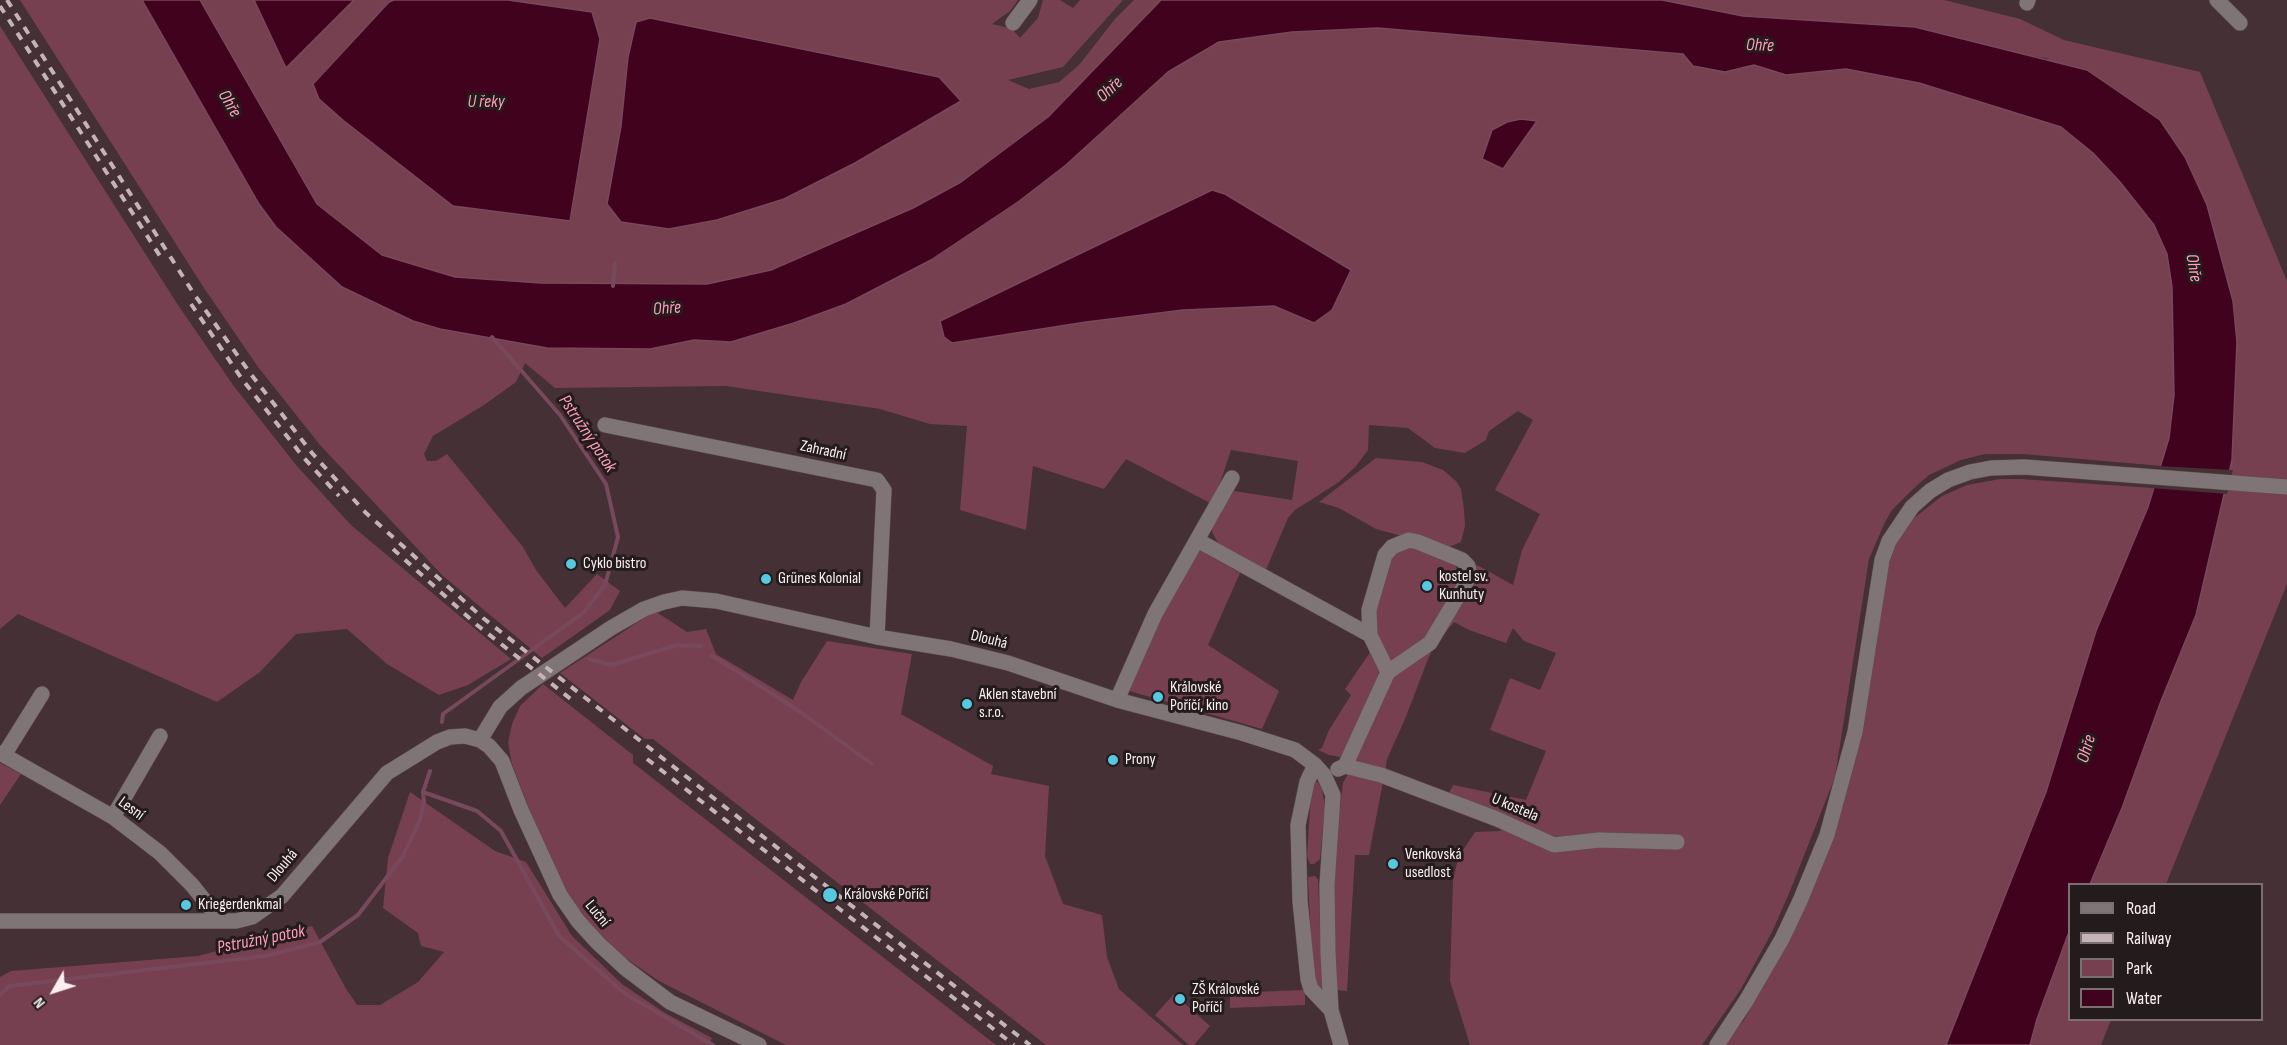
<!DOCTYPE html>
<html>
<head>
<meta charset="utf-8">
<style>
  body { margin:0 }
  #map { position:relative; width:2287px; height:1045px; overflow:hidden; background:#443035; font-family:"Sofia Sans Condensed",sans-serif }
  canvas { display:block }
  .legend { position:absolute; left:2068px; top:883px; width:195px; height:138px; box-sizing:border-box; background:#241b1d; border:2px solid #7a6f71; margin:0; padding:8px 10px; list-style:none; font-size:18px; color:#fbedf0 }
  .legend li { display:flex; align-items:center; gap:12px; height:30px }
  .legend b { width:30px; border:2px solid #7a6f71 }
  .north { position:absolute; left:24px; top:961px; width:60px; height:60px; -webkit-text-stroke:4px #241b1d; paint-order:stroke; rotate:231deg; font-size:16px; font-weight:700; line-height:24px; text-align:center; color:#fbedf0 }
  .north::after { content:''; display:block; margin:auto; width:21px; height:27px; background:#fbedf0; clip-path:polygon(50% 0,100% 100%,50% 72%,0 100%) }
</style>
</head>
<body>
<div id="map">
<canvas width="2287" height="1045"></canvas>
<ul class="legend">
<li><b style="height:8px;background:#7f7577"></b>Road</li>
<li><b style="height:8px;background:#c4b4b7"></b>Railway</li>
<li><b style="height:16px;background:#774050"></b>Park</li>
<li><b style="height:16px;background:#40021c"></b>Water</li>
</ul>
<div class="north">N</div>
</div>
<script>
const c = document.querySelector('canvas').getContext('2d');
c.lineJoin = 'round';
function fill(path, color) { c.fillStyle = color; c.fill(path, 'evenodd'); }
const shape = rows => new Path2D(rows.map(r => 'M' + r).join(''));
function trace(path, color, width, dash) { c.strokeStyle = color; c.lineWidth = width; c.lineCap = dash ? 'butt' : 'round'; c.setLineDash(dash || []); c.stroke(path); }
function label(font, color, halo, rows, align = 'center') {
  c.font = font + ' "Sofia Sans Condensed",sans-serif'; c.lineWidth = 6; c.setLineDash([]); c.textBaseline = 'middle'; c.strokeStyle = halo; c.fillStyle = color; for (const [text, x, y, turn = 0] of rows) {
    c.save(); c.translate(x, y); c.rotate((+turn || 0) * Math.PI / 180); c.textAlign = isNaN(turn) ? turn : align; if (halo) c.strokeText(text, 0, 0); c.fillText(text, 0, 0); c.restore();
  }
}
fill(shape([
  [20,0,142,0,259,204,276,227,342,287,440,329,547,348,650,349,694,340,731,342,794,323,846,304,931,260,1018,202,1075,156,1168,72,1219,42,1292,32,1378,28,1684,54,1693,66,1725,72,1754,65,1786,75,1846,69,1919,83,2061,127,2093,153,2120,182,2154,225,2168,254,2172,287,2174,395,2169,438,2162,466,2023,454,1985,454,1961,460,1929,475,1912,490,1892,510,1885,522,1869,559,1835,777,1790,891,1772,932,1741,989,1702,1045,1470,1045,1450,981,1453,881,1458,858,1475,832,1500,831,1514,820,1448,795,1453,785,1526,800,1546,751,1490,730,1510,678,1540,690,1556,653,1524,641,1513,628,1506,643,1469,630,1454,622,1433,648,1428,659,1405,719,1387,759,1385,774,1353,761,1392,674,1427,648,1469,583,1477,565,1513,585,1522,550,1540,514,1495,490,1533,420,1518,411,1489,431,1486,440,1465,453,1435,448,1408,428,1369,425,1368,450,1356,466,1339,482,1295,510,1288,518,1265,572,1221,548,1212,532,1212,525,1234,491,1292,500,1298,461,1231,450,1217,492,1210,503,1126,459,1104,489,1033,466,1026,530,960,510,967,426,930,424,880,409,726,386,555,388,525,363,516,382,484,405,433,436,424,454,427,461,436,461,447,454,523,547,536,570,565,608,597,574,620,591,610,610,542,658,443,576,320,445,258,367,204,288],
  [1212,190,1225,194,1350,270,1314,323,1274,306,1183,310,1086,322,952,343,940,321],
  [200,0,254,0,286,68,354,0,394,0,389,2,313,83,319,99,570,221,600,39,591,12,508,0,1018,0,1010,11,992,24,1012,29,1020,38,1038,18,1043,0,1060,0,1073,8,1080,0,1123,0,1063,67,1008,80,1029,89,1059,82,1079,65,1115,19,1134,0,1161,0,1048,117,961,182,913,208,771,270,707,284,541,283,455,277,382,255,317,204],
  [636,22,939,77,961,101,855,163,784,199,621,126,628,57],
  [1662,0,1944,0,2020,19,2064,40,2200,72,2287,281,2287,584,2166,884,2090,884,2122,808,2161,701,2196,615,2232,460,2237,342,2047,58,1743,16],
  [0,26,178,305,233,385,296,465,351,525,511,659,468,685,439,695,387,664,347,629,296,634,260,672,217,702,18,614,0,629],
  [1376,458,1422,462,1443,470,1456,481,1461,489,1464,510,1465,526,1461,542,1446,548,1376,529,1339,508,1319,502],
  [2000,479,2021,479,2153,488,2148,507,2096,631,2046,792,1946,1045,1724,1045,1744,1020,1787,944,1810,892,1884,581,1895,546,1909,522,1942,496,1967,485],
  [1406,545,1451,560,1458,570,1459,579,1437,625,1417,645,1390,663,1375,631,1375,612,1387,559],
  [1199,550,1240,573,1208,645,1279,691,1262,729,1126,690,1161,614],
  [655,611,687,632,706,629,716,654,793,700,801,682,827,641,912,654,901,714,993,766,991,774,1049,786,1045,856,1063,904,1102,915,1107,957,1119,989,1183,1045,1046,1045,653,739,645,739,560,673],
  [1373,648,1379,671,1374,687,1346,749,1340,757,1329,755,1318,750,1322,748,1329,730,1351,695,1345,689],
  [543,684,633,755,633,763,996,1045,786,1045,659,981,624,957,591,925,567,892,532,816,512,764,508,743,512,724,520,706],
  [0,763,21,774,0,805],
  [1349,772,1383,782,1369,855,1355,855,1347,991,1337,990,1333,970,1333,864,1343,783],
  [1315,782,1318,782,1322,790,1325,806,1320,859,1314,864,1310,864,1307,856,1311,794],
  [410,792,495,851,526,862,572,936,622,984,665,1013,712,1038,708,1045,0,1045,0,977,11,971,198,956,312,926,345,987,357,1005,380,1005,418,982,444,952,421,946,418,933,383,908,388,858],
  [1315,876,1318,879,1322,975,1325,993,1317,991,1313,973,1308,882,1308,877],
  [2069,932,2070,1020,2111,1020,2101,1045,2030,1045,2037,1019],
  [1305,990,1305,1005,1230,1008,1230,993],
  [1174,994,1210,1026,1194,1045,1189,1045,1155,1015]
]), '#774050');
const water = shape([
  [142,0,200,0,317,204,382,255,455,277,541,283,707,284,771,270,913,208,961,182,1048,117,1161,0,1662,0,1743,16,1915,27,2087,70,2160,120,2185,157,2207,205,2233,301,2237,342,2232,460,2196,615,2161,701,2122,808,2090,884,2070,884,2069,932,2037,1019,2030,1045,1946,1045,2046,792,2096,631,2148,507,2169,438,2174,395,2172,287,2167,254,2154,225,2120,182,2093,153,2061,127,1919,83,1846,69,1786,75,1754,65,1725,72,1693,66,1683,54,1378,28,1292,32,1219,42,1168,72,1066,165,1018,202,931,260,846,304,794,323,731,342,694,340,650,349,547,348,440,329,413,321,342,287,276,227,259,204,142,0],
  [254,0,354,0,286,68,254,0],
  [394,0,508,0,592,12,600,39,570,221,453,206,344,121,319,99,313,84,389,2,394,0],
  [650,18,939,77,961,101,855,163,784,199,717,220,669,229,621,222,607,204,621,126,628,57,636,22,650,18],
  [1521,119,1537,121,1503,169,1482,159,1492,130,1507,122,1521,119],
  [1212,190,1225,194,1351,270,1332,310,1314,323,1274,306,1183,310,1086,322,952,343,944,337,940,321,1212,190]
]);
fill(water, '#40021c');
trace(water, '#78485c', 1.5);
fill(shape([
  [2159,466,2233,470,2227,494,2150,488]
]), '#443035');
trace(shape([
  [613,286,615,263],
  [711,655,796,709,872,764],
  [589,659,611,665,677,645,701,646],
  [442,722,443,714,583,613,605,585,618,537,606,484,560,415,492,337],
  [423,792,477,811,501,831,559,936,624,993,713,1045],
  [0,995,9,986,265,956,320,942,358,915,403,856,420,820,424,802,423,792,430,771]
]), '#78485c', 4);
const minor = shape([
  [2217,0,2240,23],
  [2027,3,2028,0],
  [1013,23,1030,0],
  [605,425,877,480,884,490,877,637],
  [1197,540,1370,635,1388,672],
  [1117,700,1155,614,1232,478],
  [480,740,500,707,521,688,611,628,644,609,664,602,682,598,716,601,877,637,951,649,1008,663,1117,700,1242,733,1295,750,1315,765,1324,775,1333,795,1327,885,1328,953,1331,1010,1341,1045],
  [0,753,113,817,160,853,192,885,221,921],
  [4,755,42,694],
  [1315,765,1307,782,1298,825,1300,901,1308,979,1311,989,1331,1010],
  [1345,766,1388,672,1430,643,1470,576,1468,566,1462,560,1418,542,1409,540,1392,547,1385,555,1369,610,1370,635],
  [1338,769,1345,766,1381,775,1497,819,1554,845,1599,840,1677,842],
  [113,817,160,736],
  [0,921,236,921,252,917,282,896,387,773,437,742,450,737,465,736,480,740,489,746,502,761,521,810,560,895,578,921,598,943,625,968,670,1002,759,1045],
  [1717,1045,1746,1001,1782,939,1800,901,1827,835,1855,732,1882,560,1889,541,1912,507,1930,491,1948,480,1970,472,1991,468,2024,467,2287,487]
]);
trace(minor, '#614e53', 16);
trace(minor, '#7f7577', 15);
trace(shape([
  [7,0,194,294,250,373,312,453,365,512,483,618,1030,1045],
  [0,6,160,256],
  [191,304,242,379,304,458,339,496],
  [393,549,477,625,572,700],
  [647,759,1014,1045]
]), '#c4b4b7', 4, [8, 8]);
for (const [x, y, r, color] of [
  [571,564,6,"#56c9e0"],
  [766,579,6,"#56c9e0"],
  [1427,586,6,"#56c9e0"],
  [1158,697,6,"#56c9e0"],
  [967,704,6,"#56c9e0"],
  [1113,760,6,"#56c9e0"],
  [1393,864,6,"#56c9e0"],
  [830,895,8,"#56c9e0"],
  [186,905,6,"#56c9e0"],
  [1180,999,6,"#56c9e0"]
]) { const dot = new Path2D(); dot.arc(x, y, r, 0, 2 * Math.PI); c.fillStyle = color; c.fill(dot); trace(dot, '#241b1d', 2); }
label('16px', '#fbedf0', '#241b1d', [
  ["Zahradní",823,451,12],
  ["Dlouhá",989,640,14],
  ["U kostela",1515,808,23],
  ["Lesní",131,809,36],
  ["Dlouhá",283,866,-50],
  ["Luční",597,914,51]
]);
label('16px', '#fbedf0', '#241b1d', [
  ["Cyklo bistro",583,564],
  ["kostel sv.",1439,577],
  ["Kunhuty",1439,595],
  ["Grünes Kolonial",778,579],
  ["Královské",1170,688],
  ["Poříčí, kino",1170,706],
  ["Aklen stavební",979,695],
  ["s.r.o.",979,713],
  ["Prony",1125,760],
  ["Venkovská",1405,855],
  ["usedlost",1405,873],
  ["Královské Poříčí",844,895],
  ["Kriegerdenkmal",198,905],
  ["ZŠ Královské",1192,990],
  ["Poříčí",1192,1008]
], 'left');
label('italic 18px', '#ff9fb9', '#241b1d', [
  ["Ohře",1760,46,2],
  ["Ohře",1110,90,-43],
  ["U řeky",486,102],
  ["Ohře",229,104,59],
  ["Ohře",2193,268,80],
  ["Ohře",667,309,-4],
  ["Pstružný potok",587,434,56],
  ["Ohře",2087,749,-73],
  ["Pstružný potok",261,940,-11]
]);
</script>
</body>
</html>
